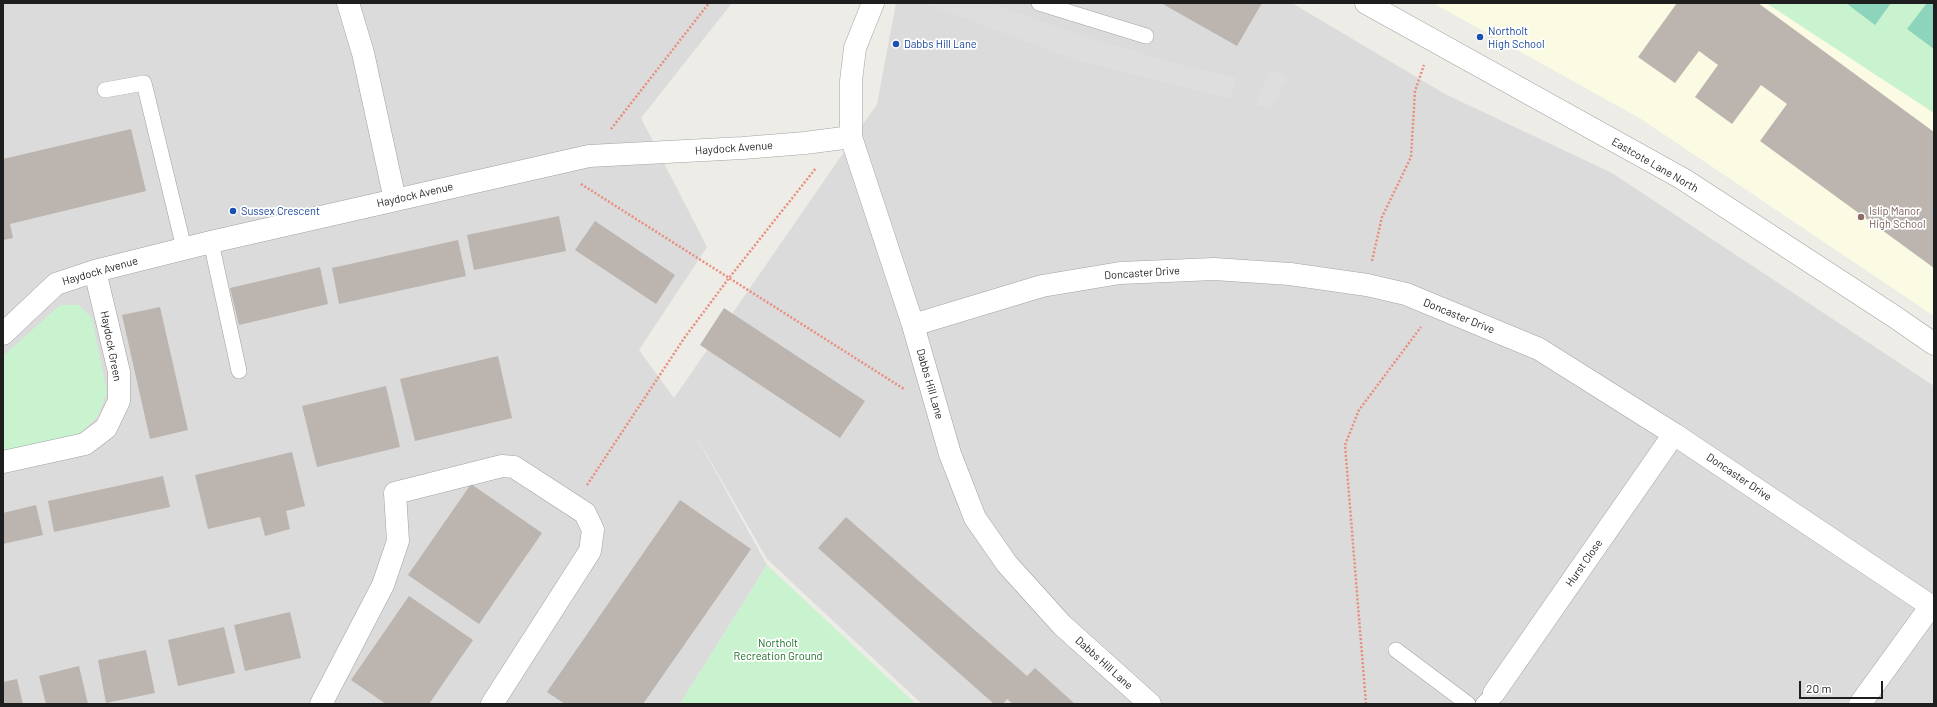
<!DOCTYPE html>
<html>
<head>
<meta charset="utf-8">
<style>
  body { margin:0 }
  #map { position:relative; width:1937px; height:707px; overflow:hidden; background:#eeece6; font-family:Barlow,sans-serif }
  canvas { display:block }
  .frame { position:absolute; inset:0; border:4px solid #1e1e1e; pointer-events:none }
  .scale { position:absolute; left:1799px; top:681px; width:84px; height:18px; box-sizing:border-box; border:2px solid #1e1e1e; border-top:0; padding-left:5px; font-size:12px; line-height:14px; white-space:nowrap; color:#1e1e1e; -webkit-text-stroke:3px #fff; paint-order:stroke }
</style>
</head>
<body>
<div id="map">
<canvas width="1937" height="707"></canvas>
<div class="frame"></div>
<div class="scale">20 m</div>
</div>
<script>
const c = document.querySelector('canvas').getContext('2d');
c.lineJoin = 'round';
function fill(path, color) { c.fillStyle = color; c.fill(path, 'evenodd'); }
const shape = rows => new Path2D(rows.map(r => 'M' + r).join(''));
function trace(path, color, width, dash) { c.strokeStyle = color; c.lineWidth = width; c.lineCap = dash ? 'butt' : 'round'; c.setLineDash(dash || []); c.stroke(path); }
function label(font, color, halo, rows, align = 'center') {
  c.font = font + ' Barlow,sans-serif'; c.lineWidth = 3.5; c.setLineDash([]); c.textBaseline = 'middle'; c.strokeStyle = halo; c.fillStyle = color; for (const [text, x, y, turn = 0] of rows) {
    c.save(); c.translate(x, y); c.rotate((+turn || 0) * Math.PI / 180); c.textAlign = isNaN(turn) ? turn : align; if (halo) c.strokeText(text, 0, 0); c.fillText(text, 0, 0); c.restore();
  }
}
fill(shape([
  [3,3,732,3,641,118,707,247,639,350,674,398,877,104,896,3,1292,3,1445,94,1612,173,1934,386,1934,704,922,704,767,559,692,429,767,565,680,704,3,704]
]), '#dcdbdb');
fill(shape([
  [1433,3,1934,3,1934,316,1641,119]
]), '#fafbe2');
fill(shape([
  [1766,3,1934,3,1934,113],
  [60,305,79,305,92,318,107,392,98,416,78,436,3,453,3,356],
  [767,565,916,704,680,704]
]), '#c8f3ce');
fill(shape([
  [1846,3,1891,3,1875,25],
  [1927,3,1934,3,1934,49,1907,29]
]), '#8dd4bc');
fill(shape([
  [924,3,990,3,1093,39,1185,66,1236,78,1230,99,1072,59],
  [1270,69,1288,78,1271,108,1255,105]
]), '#dedede');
fill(shape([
  [1161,3,1262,3,1237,46],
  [1677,3,1758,3,1934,132,1934,268,1760,141,1787,104,1761,85,1732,124,1695,97,1718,65,1699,51,1675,83,1638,57],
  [131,129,146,191,10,224,13,238,3,240,3,159],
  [559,216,566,251,474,270,467,235],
  [595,221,675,275,656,304,575,250],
  [458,240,466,276,339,304,332,268],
  [320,267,328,304,239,325,230,288],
  [160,307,188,430,150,439,122,315],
  [724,308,865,401,840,438,700,345],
  [498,356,512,418,415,441,400,379],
  [386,386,400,447,317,467,302,406],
  [292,452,305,506,286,511,290,529,265,536,260,517,208,529,195,475],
  [163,476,170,507,54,532,48,501],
  [471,484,542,533,479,624,408,575],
  [680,500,751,549,643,704,565,704,547,692],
  [36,505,43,535,3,544,3,513],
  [846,517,1027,676,1035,668,1075,704,1013,704,1007,699,1003,704,994,704,818,548],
  [409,596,473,640,429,704,386,704,351,680],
  [290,612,301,658,245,671,234,625],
  [224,627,235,673,178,686,168,640],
  [146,650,155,693,106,703,98,660],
  [79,666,88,704,46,704,39,676],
  [17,679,23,704,3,704,3,682]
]), '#bbb4af');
const service = shape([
  [1039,3,1146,36],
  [105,90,144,83,184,248],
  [211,242,239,371],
  [1396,650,1468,704],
  [1483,704,1494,693]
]);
const minor = shape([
  [348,3,363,53,395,200],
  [873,3,855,48,851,81,851,137,913,325,950,454,975,518,1007,564,1062,625,1150,704],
  [913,325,1042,286,1120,273,1214,269,1290,274,1367,285,1406,294,1539,349,1674,434,1934,608],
  [3,334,56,284,95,271,211,242,589,156,743,148,805,143,851,137],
  [3,462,85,444,106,428,119,401,119,372,95,271],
  [1494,693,1674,434],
  [321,704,383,585,398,541,395,493,502,466,514,467,585,513,593,530,590,551,492,704],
  [1860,704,1931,606]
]);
const tertiary = shape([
  [1366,3,1683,179,1895,317,1934,344]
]);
trace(service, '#a2a2a2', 16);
trace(minor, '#a2a2a2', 23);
trace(tertiary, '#a2a2a2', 23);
trace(shape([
  [611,129,709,3],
  [581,184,904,389],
  [1372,261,1382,217,1411,157,1415,91,1424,65],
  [587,485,685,337,729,278,816,168],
  [1366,704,1345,445,1359,410,1421,327]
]), '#e98d7c', 2.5, [2, 2]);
trace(service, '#fff', 15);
trace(minor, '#fff', 22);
trace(tertiary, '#fff', 22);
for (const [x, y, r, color] of [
  [1480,37,4,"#1a4fb4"],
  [896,44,4,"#1a4fb4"],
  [233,211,4,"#1a4fb4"],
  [1861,217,4,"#8d6e63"]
]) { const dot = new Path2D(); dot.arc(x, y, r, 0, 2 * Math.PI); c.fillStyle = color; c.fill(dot); trace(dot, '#fff', 1.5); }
label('11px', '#164399', '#fff', [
  ["Northolt",1488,31],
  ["High School",1488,44],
  ["Dabbs Hill Lane",904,44],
  ["Sussex Crescent",241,211]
], 'left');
label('11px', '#1e1e1e', '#fff', [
  ["Haydock Avenue",734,148,-4],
  ["Eastcote Lane North",1655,165,30],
  ["Haydock Avenue",415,195,-13],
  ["Haydock Avenue",100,271,-16],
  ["Doncaster Drive",1142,273,-4],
  ["Doncaster Drive",1459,316,22],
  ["Haydock Green",111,346,79],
  ["Dabbs Hill Lane",930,384,74],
  ["Doncaster Drive",1739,477,34],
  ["Hurst Close",1584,563,-55],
  ["Dabbs Hill Lane",1104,663,42]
]);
label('11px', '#785e54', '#fff', [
  ["Islip Manor",1869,211],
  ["High School",1869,224]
], 'left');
label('11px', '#197025', '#fff', [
  ["Northolt",778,643],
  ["Recreation Ground",778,656]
]);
</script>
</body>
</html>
